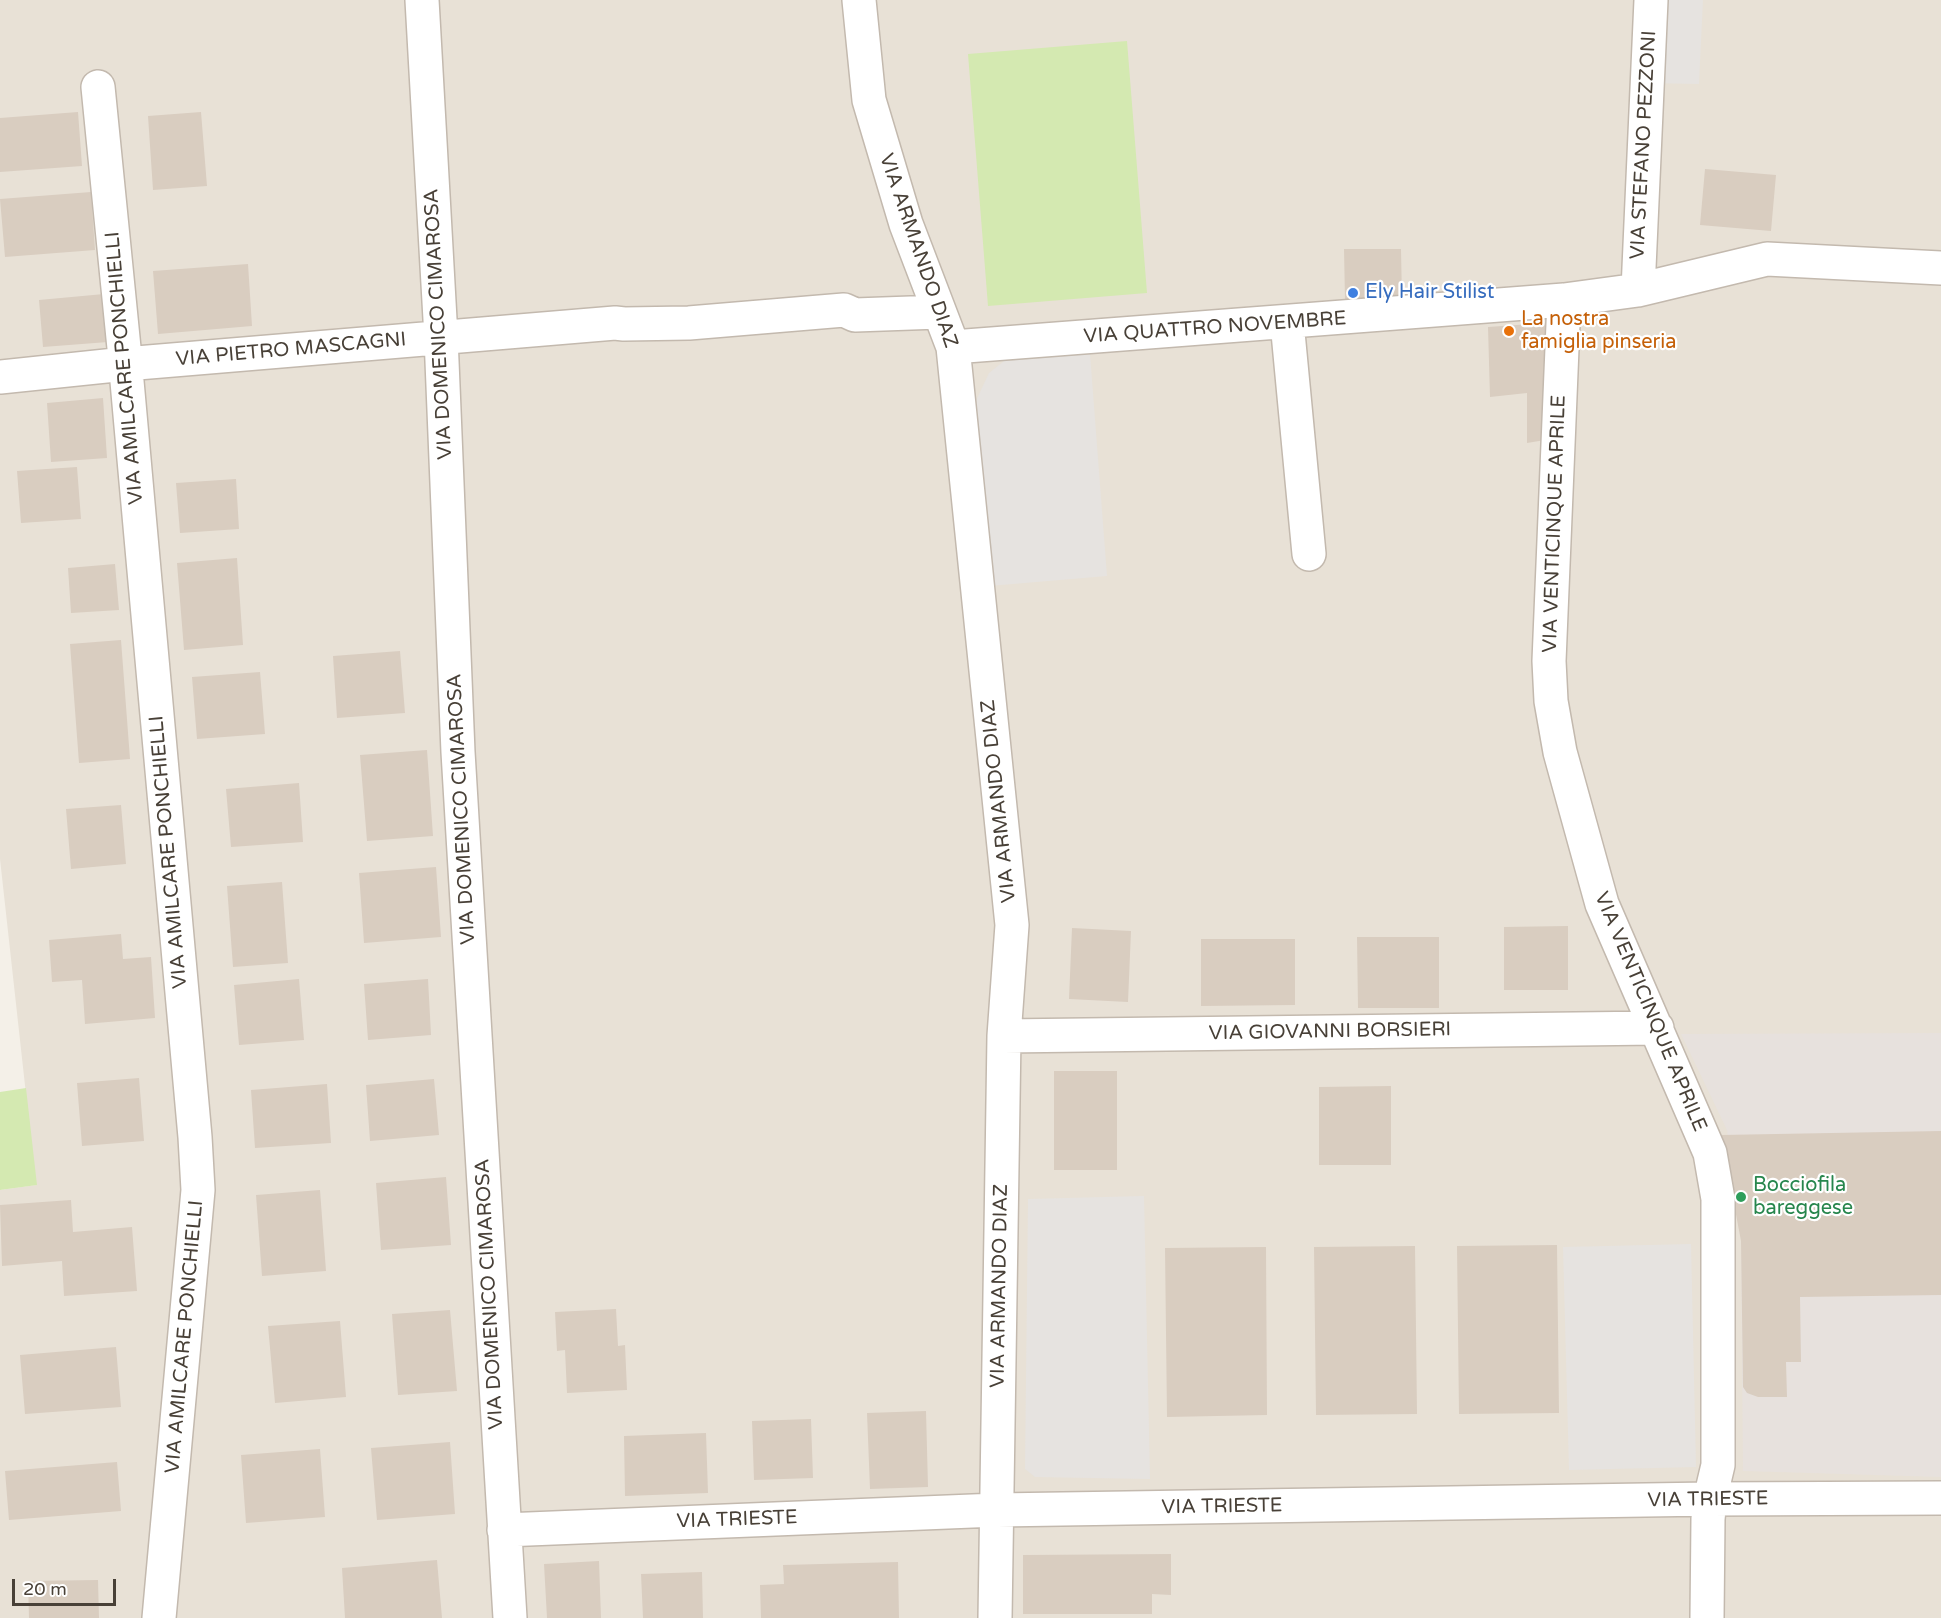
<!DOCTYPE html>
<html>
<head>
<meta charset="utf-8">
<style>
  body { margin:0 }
  #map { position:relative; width:1941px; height:1618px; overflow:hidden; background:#f4f0e8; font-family:"Varela Round",sans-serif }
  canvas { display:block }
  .scale { position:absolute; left:12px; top:1579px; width:104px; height:27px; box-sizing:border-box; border:3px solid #484037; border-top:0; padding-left:8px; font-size:18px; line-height:21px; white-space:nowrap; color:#484037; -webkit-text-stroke:4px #fff; paint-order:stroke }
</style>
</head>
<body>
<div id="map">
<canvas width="1941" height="1618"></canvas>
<div class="scale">20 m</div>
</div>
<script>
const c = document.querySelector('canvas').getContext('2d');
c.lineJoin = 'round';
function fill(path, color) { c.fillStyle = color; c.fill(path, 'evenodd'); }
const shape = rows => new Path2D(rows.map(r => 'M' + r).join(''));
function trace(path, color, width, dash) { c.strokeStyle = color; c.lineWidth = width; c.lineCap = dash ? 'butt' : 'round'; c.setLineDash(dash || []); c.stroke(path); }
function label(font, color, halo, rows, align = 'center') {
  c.font = font + ' "Varela Round",sans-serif'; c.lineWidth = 4.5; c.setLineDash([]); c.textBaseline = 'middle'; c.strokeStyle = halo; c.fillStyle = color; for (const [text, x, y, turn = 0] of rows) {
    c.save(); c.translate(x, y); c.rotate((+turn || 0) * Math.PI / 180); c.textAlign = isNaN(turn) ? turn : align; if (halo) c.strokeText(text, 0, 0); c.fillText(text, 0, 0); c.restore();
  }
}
fill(shape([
  [0,0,1941,0,1941,1618,0,1618,0,1190,36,1185,0,859]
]), '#e8e1d6');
fill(shape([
  [1941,1033,1941,1477,1743,1471,1741,1241,1727,1130,1681,1034]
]), '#e7e1dd');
fill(shape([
  [1127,41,1147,293,988,306,968,54],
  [26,1088,37,1185,0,1190,0,1092]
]), '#d4e9b1');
fill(shape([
  [1651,0,1703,0,1699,84,1647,83],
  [1090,354,1107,576,989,586,974,405,989,373,1004,361],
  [1144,1196,1150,1479,1035,1477,1025,1469,1028,1199],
  [1691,1244,1696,1467,1569,1470,1563,1247]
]), '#e6e3e0');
fill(shape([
  [78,112,82,166,0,172,0,118],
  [201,112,207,186,153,190,148,116],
  [1705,169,1776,175,1771,231,1700,225],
  [91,192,95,250,5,257,0,199],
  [1344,249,1401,249,1402,300,1345,300],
  [248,264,252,326,158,334,153,271],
  [104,294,108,342,43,347,39,300],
  [1559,322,1557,438,1527,443,1527,393,1490,397,1488,327],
  [103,398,107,458,51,462,47,403],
  [77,467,81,519,21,523,17,471],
  [236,479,239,529,180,533,176,483],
  [237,558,243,645,184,650,177,563],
  [115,564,119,610,71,613,68,568],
  [121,640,130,759,79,763,70,644],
  [400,651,405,713,337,718,333,656],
  [260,672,265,734,197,739,192,677],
  [427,750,433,836,367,841,360,755],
  [299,783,303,842,231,847,226,789],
  [121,805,126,864,71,869,66,809],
  [436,867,441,937,364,943,359,873],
  [282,882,288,963,233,967,227,886],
  [1568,926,1568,990,1504,990,1504,927],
  [1072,928,1131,931,1128,1002,1069,999],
  [121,934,123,959,151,957,155,1018,85,1024,82,980,52,982,49,940],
  [1357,937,1439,937,1439,1008,1358,1008],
  [1201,939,1295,939,1295,1005,1201,1006],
  [299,979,304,1040,239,1045,234,985],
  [428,979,431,1035,368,1040,364,984],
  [1054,1071,1117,1071,1117,1170,1054,1170],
  [139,1078,144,1141,82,1146,77,1083],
  [434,1079,439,1135,370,1141,366,1085],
  [327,1084,331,1143,255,1148,251,1090],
  [1391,1086,1391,1165,1319,1165,1319,1087],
  [1941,1131,1941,1295,1800,1297,1801,1362,1786,1362,1787,1397,1758,1397,1747,1393,1743,1387,1741,1241,1721,1135],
  [446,1177,451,1245,381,1250,376,1183],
  [320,1190,326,1271,262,1276,256,1195],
  [71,1200,73,1232,132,1227,137,1291,64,1296,62,1261,2,1266,0,1205],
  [1557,1245,1559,1413,1459,1414,1457,1246],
  [1415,1246,1417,1414,1316,1415,1314,1247],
  [1266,1247,1267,1415,1167,1417,1165,1248],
  [616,1309,618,1346,625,1345,627,1390,567,1393,565,1350,557,1351,555,1312],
  [450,1310,457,1391,398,1395,392,1314],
  [340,1321,346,1397,275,1403,268,1326],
  [116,1347,121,1407,25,1414,20,1355],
  [926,1411,928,1487,870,1489,867,1413],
  [811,1419,813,1478,754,1480,752,1421],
  [706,1433,708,1493,625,1496,624,1436],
  [450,1442,455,1514,377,1520,371,1448],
  [320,1449,325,1517,246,1523,241,1455],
  [117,1462,121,1511,9,1520,5,1471],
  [1171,1554,1171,1595,1152,1594,1152,1614,1023,1614,1023,1555],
  [437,1560,442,1618,345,1618,342,1568],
  [599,1561,601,1618,547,1618,544,1564],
  [898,1562,899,1618,761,1618,760,1585,784,1584,783,1565],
  [702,1572,703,1618,643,1618,641,1574],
  [98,1580,99,1618,29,1618,28,1581]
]), '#d9cdc0');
const minor = shape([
  [422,0,441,337,458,752,510,1618],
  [859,0,869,100,906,224,953,347,1012,925,1004,1036,995,1618],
  [98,87,124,348,195,1137,198,1190,159,1618],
  [1638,290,1651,0],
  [1564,300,1549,661,1551,701,1560,752,1602,904,1710,1153,1718,1199,1718,1465,1710,1499,1708,1519,1707,1618],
  [1287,322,1309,554],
  [953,347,1564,300,1638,290,1767,259,1941,268],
  [0,377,125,364,615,323,624,324,689,323,844,310,855,315,939,312],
  [1004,1036,1657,1028],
  [504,1530,997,1510,1710,1499,1941,1498]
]);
trace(minor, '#c3b9ae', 36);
trace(minor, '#fff', 33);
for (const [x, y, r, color] of [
  [1353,293,6,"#3f7fe0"],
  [1509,331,6,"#e8710a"],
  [1741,1197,6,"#2e9e5b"]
]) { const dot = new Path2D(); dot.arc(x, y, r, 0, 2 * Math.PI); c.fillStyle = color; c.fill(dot); trace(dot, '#fff', 2); }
label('20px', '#484037', '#fff', [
  ["VIA STEFANO PEZZONI",1644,145,-87],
  ["VIA ARMANDO DIAZ",918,251,71],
  ["VIA DOMENICO CIMAROSA",439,324,-93],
  ["VIA QUATTRO NOVEMBRE",1215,328,-4],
  ["VIA PIETRO MASCAGNI",291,350,-5],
  ["VIA AMILCARE PONCHIELLI",125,368,-95],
  ["VIA VENTICINQUE APRILE",1555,524,-88],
  ["VIA ARMANDO DIAZ",999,801,-96],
  ["VIA DOMENICO CIMAROSA",462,809,-93],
  ["VIA AMILCARE PONCHIELLI",169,852,-95],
  ["VIA VENTICINQUE APRILE",1650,1012,67],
  ["VIA GIOVANNI BORSIERI",1330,1032,-1],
  ["VIA ARMANDO DIAZ",1000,1286,-89],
  ["VIA DOMENICO CIMAROSA",490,1294,-93],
  ["VIA AMILCARE PONCHIELLI",185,1337,-85],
  ["VIA TRIESTE",1708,1500,-1],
  ["VIA TRIESTE",1222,1507,-1],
  ["VIA TRIESTE",737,1520,-2]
]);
label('20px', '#366cbe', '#fff', [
  ["Ely Hair Stilist",1365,293]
], 'left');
label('20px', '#c56008', '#fff', [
  ["La nostra",1521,320],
  ["famiglia pinseria",1521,343]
], 'left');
label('20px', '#27864d', '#fff', [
  ["Bocciofila",1753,1186],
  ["bareggese",1753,1209]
], 'left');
</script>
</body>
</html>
